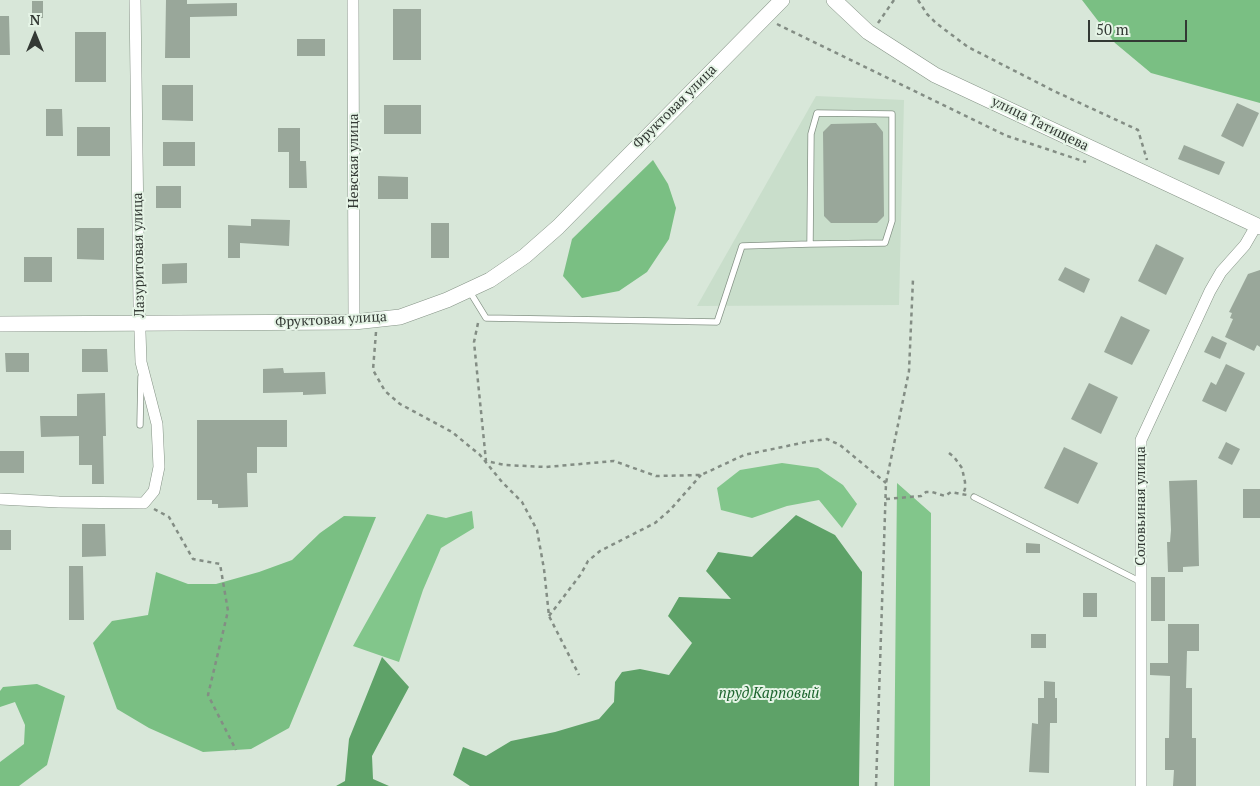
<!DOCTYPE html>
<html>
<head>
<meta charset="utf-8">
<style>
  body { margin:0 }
  #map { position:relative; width:1260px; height:786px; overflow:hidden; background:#d8e7d9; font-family:"PT Serif",serif }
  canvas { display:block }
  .north { position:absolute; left:10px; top:10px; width:50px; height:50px; -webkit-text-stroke:4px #e5f4e6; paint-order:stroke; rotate:0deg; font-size:14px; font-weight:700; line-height:20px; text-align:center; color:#333934 }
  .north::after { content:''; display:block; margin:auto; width:18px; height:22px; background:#333934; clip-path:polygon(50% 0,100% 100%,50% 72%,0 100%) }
  .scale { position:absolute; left:1088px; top:20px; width:99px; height:22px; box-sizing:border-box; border:2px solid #333934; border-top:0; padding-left:6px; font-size:15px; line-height:18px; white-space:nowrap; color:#333934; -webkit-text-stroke:4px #e5f4e6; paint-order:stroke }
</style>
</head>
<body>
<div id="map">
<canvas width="1260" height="786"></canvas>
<div class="north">N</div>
<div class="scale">50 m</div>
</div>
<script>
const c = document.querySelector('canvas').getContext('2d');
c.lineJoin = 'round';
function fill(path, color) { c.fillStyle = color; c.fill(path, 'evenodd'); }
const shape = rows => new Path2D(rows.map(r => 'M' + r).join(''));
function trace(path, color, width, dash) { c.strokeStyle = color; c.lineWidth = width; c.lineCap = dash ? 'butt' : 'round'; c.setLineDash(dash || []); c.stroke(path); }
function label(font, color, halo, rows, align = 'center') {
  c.font = font + ' "PT Serif",serif'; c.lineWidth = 4; c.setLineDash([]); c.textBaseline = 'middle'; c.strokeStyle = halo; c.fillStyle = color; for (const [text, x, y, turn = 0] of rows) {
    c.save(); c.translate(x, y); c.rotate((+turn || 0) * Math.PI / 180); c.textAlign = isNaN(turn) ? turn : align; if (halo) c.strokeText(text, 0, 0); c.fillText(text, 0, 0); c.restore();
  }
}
fill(shape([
  [816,96,904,100,899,305,697,306]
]), '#c9decb');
fill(shape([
  [782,463,818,468,843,485,857,504,842,528,819,500,787,506,752,518,721,510,717,488,740,470],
  [897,483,931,513,930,786,894,786],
  [472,511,474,528,441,548,423,590,399,662,353,646,427,514,446,518]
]), '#82c68b');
fill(shape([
  [1082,0,1260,0,1260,103,1151,73,1115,43],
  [653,160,668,184,676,208,669,239,647,272,619,291,582,298,563,276,572,239],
  [344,516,376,517,289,728,251,749,203,752,149,728,117,709,93,643,112,621,148,615,156,572,188,584,216,584,259,572,292,560,320,533],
  [37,684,65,696,47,765,19,786,0,786,0,762,24,744,25,725,15,702,0,707,0,691,3,687]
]), '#7abf83');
fill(shape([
  [796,515,835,535,862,572,859,786,470,786,453,775,463,747,486,756,511,741,555,732,599,719,614,702,615,682,622,672,640,669,669,675,692,643,668,616,679,597,731,599,706,571,718,552,752,557],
  [382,657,409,687,372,756,373,779,389,786,336,786,345,781,349,739]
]), '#5ea268');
fill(shape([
  [166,0,187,0,187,4,237,3,237,16,190,17,190,58,165,58],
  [32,1,43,1,43,18,32,18],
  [393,9,421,9,421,60,393,60],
  [0,16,9,16,10,55,0,55],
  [75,32,106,32,106,82,75,82],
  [297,39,325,39,325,56,297,56],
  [162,85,193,85,193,121,162,120],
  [1237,103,1259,113,1243,147,1221,136],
  [384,105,421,105,421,134,384,134],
  [46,109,62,109,63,136,46,136],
  [876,123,883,132,884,216,877,223,831,223,824,216,823,132,831,124],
  [77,127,110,127,110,156,77,156],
  [278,128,300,128,300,161,306,161,307,188,289,188,289,152,278,152],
  [163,142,195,142,195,166,163,166],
  [1184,145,1225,162,1219,175,1178,159],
  [378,176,408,177,408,199,378,199],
  [156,186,181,186,181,208,156,208],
  [251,219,290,220,289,246,240,243,240,258,228,258,228,225,251,226],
  [431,223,449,223,449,258,431,258],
  [77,228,104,228,104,260,77,259],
  [1156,244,1184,258,1166,295,1138,281],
  [24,257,52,257,52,282,24,282],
  [187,263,187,283,162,284,162,264],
  [1065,267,1090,279,1084,293,1058,280],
  [1260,270,1260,347,1257,345,1254,351,1225,337,1233,319,1230,318,1232,313,1229,312,1248,274],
  [1121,316,1150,330,1132,365,1104,352],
  [1212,336,1227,343,1220,359,1204,352],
  [82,349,107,349,108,372,82,372],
  [5,353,29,353,29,372,6,372],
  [1226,364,1245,373,1226,412,1202,401,1211,382,1216,385],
  [283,368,284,373,325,372,326,394,303,395,303,392,263,393,263,369],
  [1089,383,1118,397,1101,434,1071,419],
  [105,393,106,436,103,436,104,484,92,484,92,465,79,465,79,436,41,437,40,416,77,416,77,394],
  [197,420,287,420,287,447,257,447,257,473,247,473,248,507,218,508,218,504,212,504,212,500,197,500],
  [1226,442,1240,449,1232,465,1218,458],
  [1064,447,1098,463,1078,504,1044,488],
  [0,451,24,451,24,473,0,473],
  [1197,480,1199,566,1183,567,1183,572,1168,572,1167,542,1170,542,1171,530,1169,481],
  [1243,489,1260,489,1260,518,1243,518],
  [82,524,105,524,106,556,82,557],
  [0,530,11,530,11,550,0,550],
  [1026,543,1040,544,1040,553,1026,553],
  [69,566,83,566,84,620,69,620],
  [1151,577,1165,577,1165,621,1151,621],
  [1083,593,1097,593,1097,617,1083,617],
  [1168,624,1199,624,1199,651,1187,651,1186,688,1192,688,1192,738,1196,738,1196,786,1173,786,1174,770,1165,770,1165,738,1169,738,1170,676,1150,675,1150,663,1168,663],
  [1031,634,1046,634,1046,648,1031,648],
  [1044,681,1055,682,1055,698,1057,698,1057,723,1050,723,1049,773,1029,772,1032,723,1038,724,1038,698,1044,698]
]), '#99a79a');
const service = shape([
  [470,292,486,318,717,322,742,246,810,244,885,243,892,221,892,114,817,113,811,134,810,244],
  [140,425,141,377],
  [974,497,1141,582]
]);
const minor = shape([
  [353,0,354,322],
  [0,499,59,502,144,503,154,491,159,467,157,424,141,362,139,303,135,0],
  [1141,786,1141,440,1210,291,1221,272,1245,245,1256,226]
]);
const tertiary = shape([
  [834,0,868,32,935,75,1260,227],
  [0,324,354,322,400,317,447,300,490,280,525,256,558,227,782,0]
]);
trace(service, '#859386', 7);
trace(minor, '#859386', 12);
trace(tertiary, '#859386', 16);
trace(shape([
  [918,0,927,14,936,23,968,47,1054,91,1138,130,1147,160],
  [878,23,894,0],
  [777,24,1007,136,1086,162],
  [478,323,474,342,486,461,505,465,546,467,614,461,656,476,701,475,744,455,811,441,827,439,840,445,886,483],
  [376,332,373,370,385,391,400,404,452,432,480,455,502,482,522,502,537,530,544,569,549,616,579,675],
  [949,453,954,457,962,468,965,482,965,489,963,494],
  [886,499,921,496,926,492,932,492,945,496,951,492,967,495],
  [154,509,169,517,193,559,220,564,228,611,208,695,236,750],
  [549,616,581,574,588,561,600,551,655,523,670,510,701,475],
  [876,786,886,483,909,371,913,279]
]), '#838d84', 2.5, [4, 4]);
trace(service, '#fff', 5.5);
trace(minor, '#fff', 11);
trace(tertiary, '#fff', 15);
label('14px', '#333934', '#e5f4e6', [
  ["Фруктовая улица",675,107,-45],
  ["улица Татищева",1040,124,26],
  ["Невская улица",354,161,-90],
  ["Лазуритовая улица",139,255,-91],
  ["Фруктовая улица",331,320,-3],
  ["Соловьиная улица",1141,506,-90]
]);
label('italic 15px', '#1d652e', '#e5f4e6', [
  ["пруд Карповый",769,694]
]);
</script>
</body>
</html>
